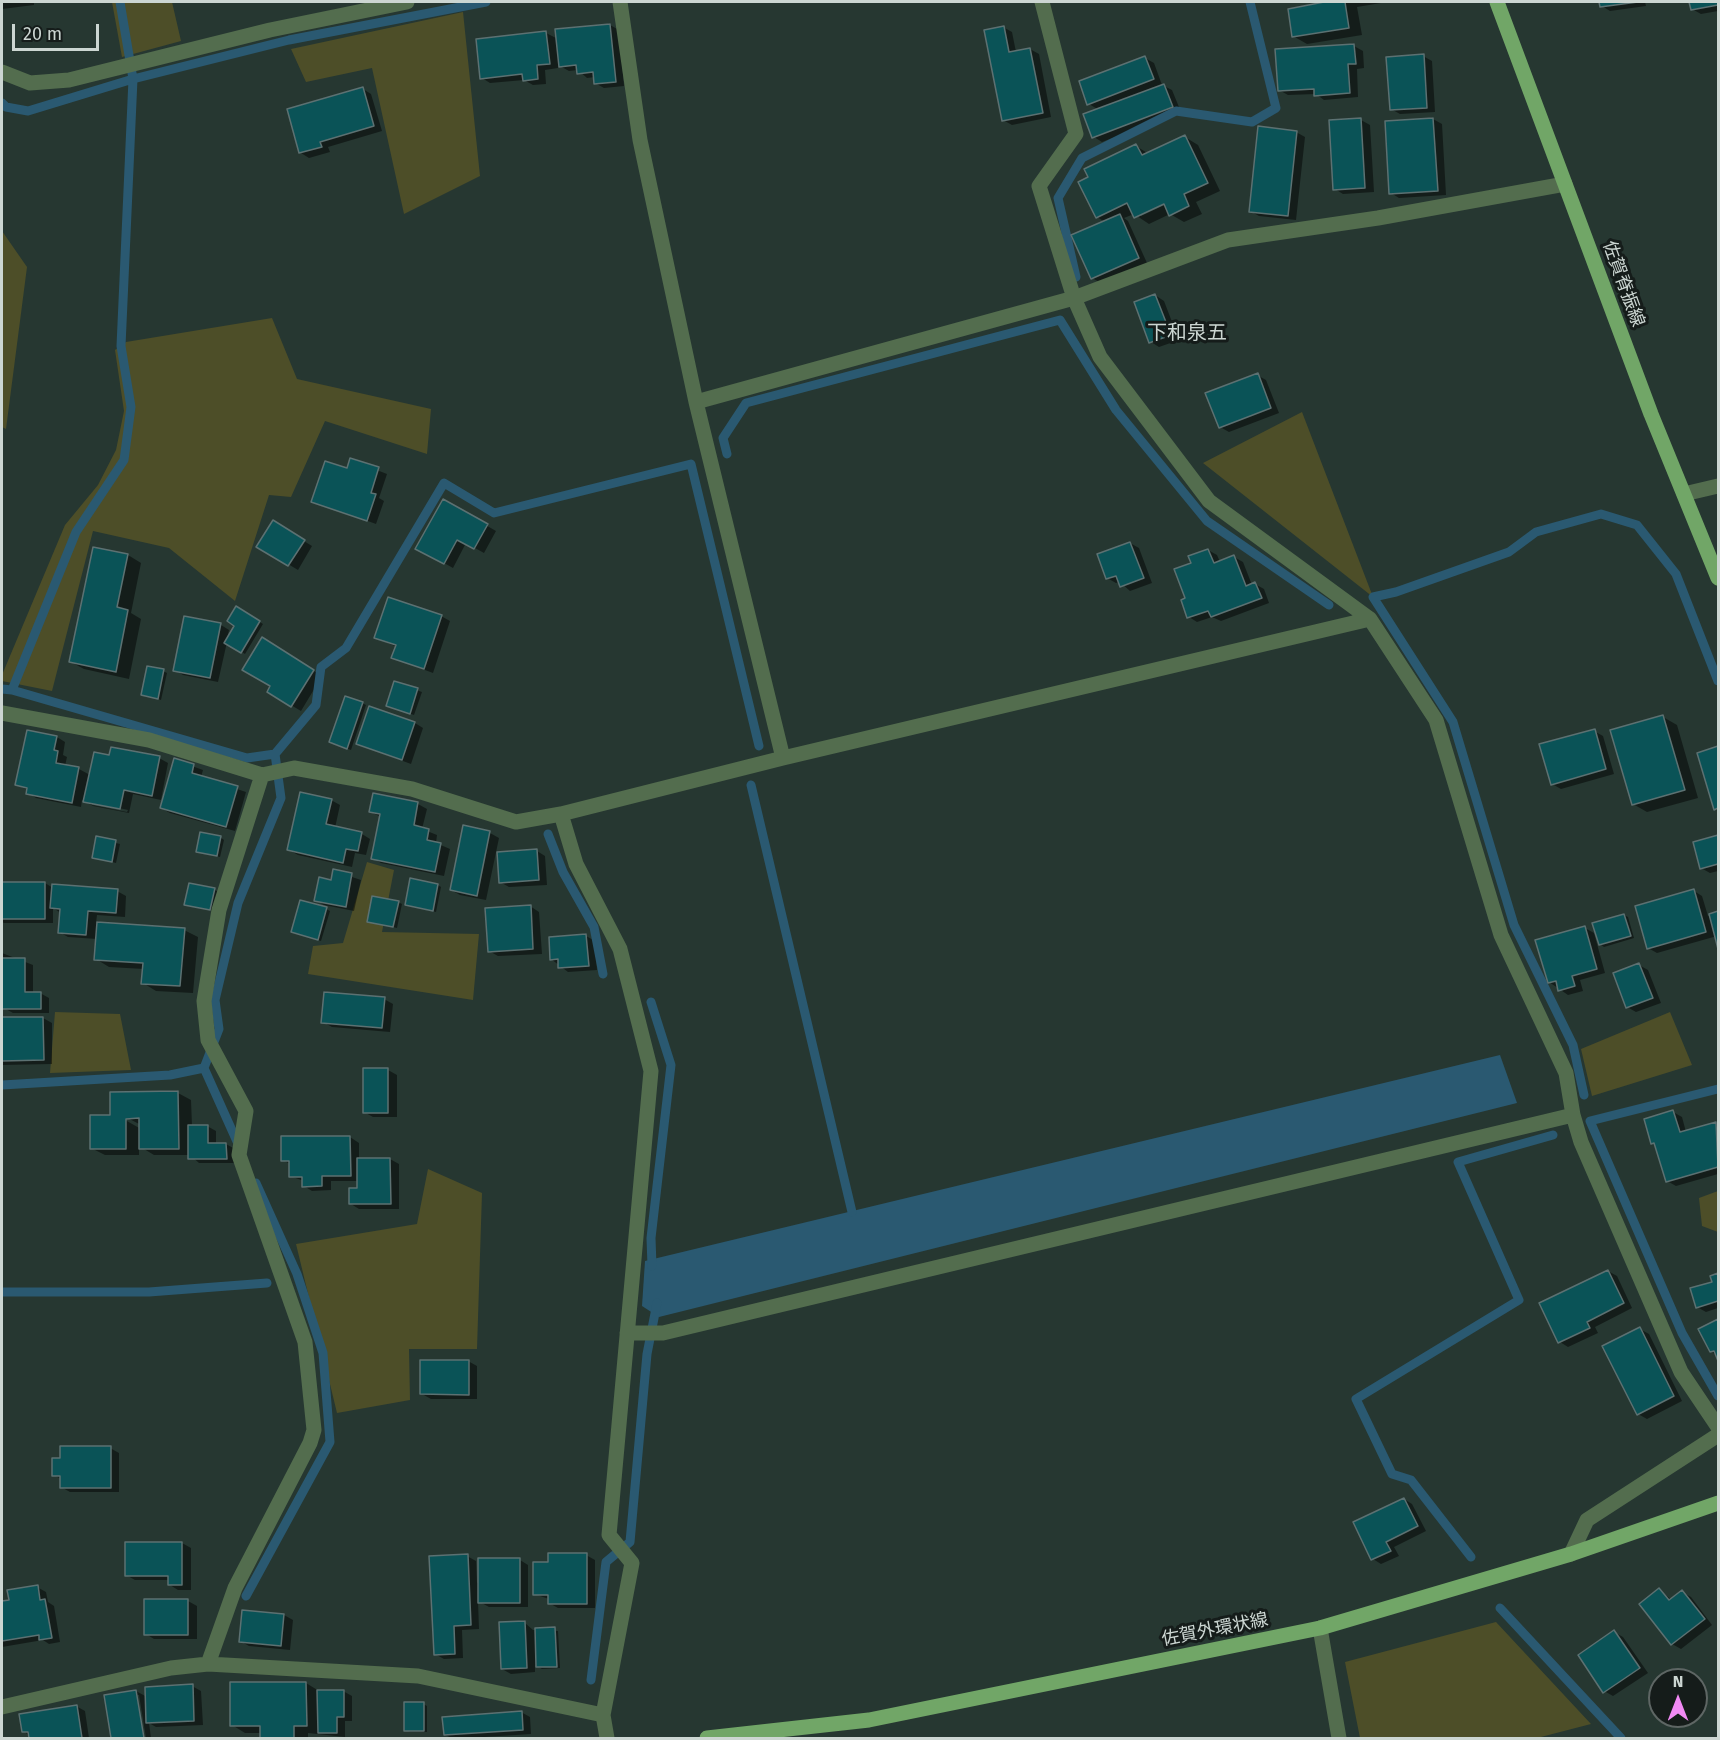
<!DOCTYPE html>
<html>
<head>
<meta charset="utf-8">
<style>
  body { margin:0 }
  #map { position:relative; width:1720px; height:1740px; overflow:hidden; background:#263731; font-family:"Fira Sans",sans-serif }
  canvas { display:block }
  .frame { position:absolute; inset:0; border:3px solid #ccd6d2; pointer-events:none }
  .north { position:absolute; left:1648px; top:1668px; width:60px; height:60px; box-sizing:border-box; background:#151c1a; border:2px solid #5e6664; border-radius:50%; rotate:0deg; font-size:16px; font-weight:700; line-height:24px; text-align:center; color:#ccd6d2 }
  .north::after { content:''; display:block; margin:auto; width:21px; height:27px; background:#f18af4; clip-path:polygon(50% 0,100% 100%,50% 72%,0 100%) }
  .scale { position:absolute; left:12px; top:24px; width:87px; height:27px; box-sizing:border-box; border:3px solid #ccd6d2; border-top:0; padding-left:8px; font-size:18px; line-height:21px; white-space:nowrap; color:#ccd6d2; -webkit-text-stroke:4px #151c1a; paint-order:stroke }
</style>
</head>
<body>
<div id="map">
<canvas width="1720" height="1740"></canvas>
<div class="frame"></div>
<div class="north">N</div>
<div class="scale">20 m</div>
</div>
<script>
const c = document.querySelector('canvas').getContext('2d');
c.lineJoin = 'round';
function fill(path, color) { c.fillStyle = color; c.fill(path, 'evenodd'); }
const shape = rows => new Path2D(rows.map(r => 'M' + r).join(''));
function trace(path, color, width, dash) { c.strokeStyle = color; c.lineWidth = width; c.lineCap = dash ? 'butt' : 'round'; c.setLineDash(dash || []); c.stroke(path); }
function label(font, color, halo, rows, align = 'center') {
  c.font = font + ' "Fira Sans","Noto Sans JP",sans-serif'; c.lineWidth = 6; c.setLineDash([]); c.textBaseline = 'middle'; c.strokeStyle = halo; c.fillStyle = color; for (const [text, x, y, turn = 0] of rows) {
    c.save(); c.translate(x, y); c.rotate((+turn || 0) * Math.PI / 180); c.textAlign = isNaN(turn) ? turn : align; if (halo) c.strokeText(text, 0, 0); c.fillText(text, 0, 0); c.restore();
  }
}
fill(shape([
  [112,2,172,2,181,41,122,57],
  [463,12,480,176,404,214,372,68,306,82,291,49],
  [2,231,27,267,6,429,2,427],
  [272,318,297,379,431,409,427,454,325,421,291,497,269,495,235,601,169,548,93,531,52,691,2,681,2,675,65,525,98,485,116,450,124,411,115,350,126,342],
  [1302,412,1373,597,1203,463],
  [367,862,394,870,382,932,479,934,473,1000,308,974,313,946,343,943],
  [55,1012,120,1014,131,1070,50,1073],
  [1670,1012,1692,1065,1592,1096,1581,1049],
  [428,1169,482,1193,477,1349,409,1349,410,1400,337,1413,296,1244,417,1224],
  [1718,1191,1718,1232,1702,1226,1699,1198],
  [1496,1622,1591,1724,1537,1738,1360,1738,1345,1662]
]), '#4d4e28');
fill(shape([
  [1500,1055,1517,1103,659,1317,642,1306,645,1261]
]), '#2a5971');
fill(shape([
  [2,2,34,2,34,5,2,9],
  [1326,2,1380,2,1381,3,1357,7,1362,35,1307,44,1293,36,1326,5],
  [1601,2,1645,2,1646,6,1610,11,1602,6],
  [1691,2,1718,2,1718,11,1701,14,1692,9],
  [610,25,619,30,624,86,604,88,595,83,595,77,587,78,578,70,569,71,558,65,558,68,545,70,546,84,533,85,524,80,490,83,482,78,546,33,558,39],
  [1003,27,1012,32,1016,52,1030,49,1039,54,1051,117,1012,125,1003,120],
  [1354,46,1363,51,1364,68,1357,69,1358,97,1324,100,1316,94,1288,95,1279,90],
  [1423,56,1432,61,1435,112,1400,114,1391,109],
  [1145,58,1154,63,1162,85,1172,90,1181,112,1102,142,1094,137,1099,110,1089,104],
  [363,89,371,94,382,131,328,147,330,152,309,158,301,153],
  [1433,119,1442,124,1446,195,1399,198,1391,193],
  [1361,120,1370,125,1374,192,1343,194,1335,189],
  [1296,132,1305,137,1296,220,1259,216,1250,211],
  [1185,137,1198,145,1220,191,1196,202,1202,214,1184,222,1170,214,1149,224,1134,214,1124,218,1128,221,1147,263,1101,283,1092,278,1105,222,1097,217,1136,146,1149,154],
  [1170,199,1171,202,1141,216,1141,213],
  [1155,295,1164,301,1179,340,1159,347,1151,342],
  [1257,375,1266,380,1279,413,1229,432,1220,427],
  [351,460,387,474,379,498,384,501,376,524,313,501,348,470],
  [444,501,496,531,484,553,466,543,453,568,417,548],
  [273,522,312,546,298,570,258,546],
  [1130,543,1139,548,1152,583,1130,591,1120,582,1116,583,1107,578],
  [94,548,128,555,141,563,131,613,141,619,129,679,84,669,71,662],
  [1208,550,1217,555,1220,562,1234,557,1243,562,1252,585,1255,584,1264,589,1269,603,1221,621,1212,617,1197,622,1189,617,1187,599,1193,564],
  [237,608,263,624,245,654,227,642,218,682,183,675,175,670,221,625,229,630,227,639,236,625],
  [441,616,450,621,433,673,393,658,397,647,376,638],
  [262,639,322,676,301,711,269,692,272,686],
  [163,671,167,673,161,700,143,694],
  [395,683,422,692,414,715,391,707],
  [362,703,366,705,351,750,335,744],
  [1663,717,1677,725,1698,798,1647,812,1633,804],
  [415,723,423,728,411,764,357,744],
  [1594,731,1603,736,1614,774,1561,789,1552,784],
  [57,737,65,742,63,755,67,757,65,766,79,769,90,775,110,757,159,758,168,763,161,800,133,794,129,813,93,806,82,800,81,807,36,798,28,793,28,790,17,785],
  [92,802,128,810,127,812,92,805],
  [1718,748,1718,811,1715,809,1699,754],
  [175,760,203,770,201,777,246,792,235,831,170,813,161,808],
  [375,795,418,804,427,809,422,829,437,835,436,843,450,849,444,876,381,863,372,858,381,817,371,812],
  [331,800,340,805,335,828,362,834,370,839,366,855,355,853,352,867,298,855,289,850],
  [464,827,490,833,499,838,486,900,460,895,451,890],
  [1718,836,1718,871,1710,873,1701,868,1694,843],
  [220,837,224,840,220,857,198,851],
  [97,838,120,844,116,863,93,857],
  [537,851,545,856,547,885,509,887,500,882],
  [334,871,361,880,354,911,324,905,316,900,332,882],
  [2,883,45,883,53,888,117,891,126,896,125,917,97,915,96,923,184,930,198,937,193,993,156,991,143,983,144,969,109,967,96,959,97,939,68,937,59,932,61,913,53,908,53,923,4,923,2,922],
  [438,885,441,887,436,912,406,904],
  [214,889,218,892,214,911,186,904],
  [1694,891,1702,896,1708,916,1718,913,1718,943,1717,936,1657,953,1648,948],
  [398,902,402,904,397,928,369,921],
  [530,906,539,912,542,954,498,956,489,951],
  [326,909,330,911,321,941,296,933],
  [1624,915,1628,917,1634,938,1604,947,1600,944],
  [1585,928,1594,933,1605,973,1580,980,1583,991,1568,995,1549,982],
  [586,936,595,941,597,970,568,972,551,959],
  [2,953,33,965,33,993,40,993,49,998,49,1013,13,1013,4,1008],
  [1639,965,1648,970,1661,1003,1636,1012,1627,1007],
  [384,999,393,1004,390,1032,332,1027,323,1022],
  [43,1018,52,1023,52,1064,2,1065,2,1019],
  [364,1070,388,1070,397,1075,397,1117,373,1117,364,1112],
  [178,1093,191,1100,192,1126,207,1126,216,1131,216,1144,226,1144,235,1149,235,1163,199,1163,190,1155,154,1155,139,1146,139,1155,105,1155,91,1148,111,1116],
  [120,1114,141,1125,141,1129,118,1116],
  [1673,1112,1682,1117,1686,1132,1718,1125,1718,1174,1676,1186,1667,1181,1657,1145,1652,1143],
  [350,1137,359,1143,359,1159,390,1159,399,1164,399,1209,359,1209,351,1204,359,1190,359,1181,331,1181,331,1190,312,1191,304,1186,304,1181,290,1176,290,1164,283,1160],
  [1608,1271,1617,1276,1632,1308,1595,1327,1598,1333,1568,1347,1560,1342],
  [1718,1275,1718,1308,1706,1312,1697,1307,1714,1283,1712,1277],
  [1718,1321,1718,1357,1711,1351,1700,1330],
  [1640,1329,1649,1334,1682,1401,1647,1419,1638,1414],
  [468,1361,477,1366,477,1399,431,1399,422,1394],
  [110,1448,119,1453,119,1492,70,1492,61,1487,61,1479,54,1475],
  [1404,1499,1412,1504,1426,1531,1394,1547,1399,1556,1381,1564,1373,1559,1355,1523],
  [182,1543,191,1548,191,1590,178,1590,170,1585,170,1580,135,1580,126,1575],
  [586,1555,595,1560,595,1608,558,1608,549,1603,549,1599,534,1594,549,1564],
  [467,1556,476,1561,477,1583,520,1560,528,1565,528,1607,489,1607,478,1601,479,1629,462,1630,463,1658,444,1659,435,1654],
  [37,1587,46,1592,48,1602,54,1606,60,1642,49,1644,43,1640,2,1647,2,1603,10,1601],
  [1659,1590,1672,1600,1682,1592,1691,1597,1712,1625,1681,1649,1672,1644],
  [188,1601,197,1606,197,1639,154,1639,146,1634],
  [243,1612,284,1615,293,1620,290,1650,249,1646,240,1641],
  [525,1623,533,1630,558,1631,560,1668,542,1669,535,1665,535,1672,511,1674,502,1669],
  [1614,1632,1623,1637,1648,1673,1613,1696,1604,1691],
  [306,1683,319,1691,343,1691,352,1696,352,1721,345,1721,345,1737,308,1733,308,1738,262,1738,261,1733,245,1733,232,1725],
  [192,1686,201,1691,203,1725,156,1727,149,1723,151,1738,146,1738,139,1695,135,1695,143,1738,112,1738,105,1696,136,1691,147,1697],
  [423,1704,427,1706,427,1732,410,1732,406,1730],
  [76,1706,85,1711,89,1738,31,1738,24,1731],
  [521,1712,530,1717,531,1734,469,1738,452,1738,445,1735]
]), '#0007');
trace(shape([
  [2,103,6,107,28,111,133,79,289,40,486,2],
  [1076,277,1058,198,1082,158,1176,111,1252,122,1276,108,1250,2],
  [727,454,723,438,746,403,1060,320,1116,410,1207,521,1329,605],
  [2,689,12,690,247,758,275,754],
  [12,690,76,532,124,460,131,407,121,346,133,79,120,2],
  [751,785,852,1212],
  [548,834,563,872,594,927,603,974],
  [651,1002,671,1065,651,1238,652,1266],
  [2,1085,170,1075,204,1068],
  [1718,1089,1590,1121,1682,1333,1718,1396],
  [1584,1095,1573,1045,1514,925,1453,722,1373,597,1396,592,1509,552,1536,532,1601,514,1637,525,1676,574,1718,681],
  [239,1146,204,1068,219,1029,215,1000,238,903,281,798,275,754,316,705,321,667,346,648,444,483,494,513,691,464,759,746],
  [2,1292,149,1292,267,1283],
  [1471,1557,1411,1480,1392,1474,1356,1399,1519,1300,1458,1162,1553,1135],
  [246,1596,330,1442,323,1353,297,1274,256,1183],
  [1500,1608,1621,1738],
  [591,1680,606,1562,630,1542,647,1354,657,1303]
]), '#2a5971', 9);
const building = shape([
  [1324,2,1345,2,1349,28,1292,37,1288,9,1324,2],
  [1599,2,1638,2,1600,7,1599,2],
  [1689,2,1718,2,1718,5,1691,10,1689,2],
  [610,24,616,82,594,84,593,72,577,74,576,65,559,67,555,29,610,24],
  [1004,26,1009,52,1030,48,1043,113,1002,121,984,30,1004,26],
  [546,31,550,64,537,65,538,79,523,81,522,74,480,79,476,39,546,31],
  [1354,44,1356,64,1348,64,1350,93,1314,96,1314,89,1278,91,1275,49,1354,44],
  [1424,54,1427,108,1390,110,1386,57,1424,54],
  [1145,56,1154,79,1087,105,1079,81,1145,56],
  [1164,84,1173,107,1092,138,1083,114,1164,84],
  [363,87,374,126,320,142,322,147,299,153,287,109,363,87],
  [1361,118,1365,188,1333,190,1329,120,1361,118],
  [1433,118,1438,191,1389,194,1385,121,1433,118],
  [1258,126,1297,131,1288,216,1249,212,1258,126],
  [1185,135,1208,183,1184,194,1189,206,1169,216,1164,204,1134,218,1127,203,1096,218,1078,182,1088,177,1084,169,1136,144,1142,155,1185,135],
  [1120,214,1139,258,1091,279,1071,235,1120,214],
  [1155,294,1171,335,1149,343,1134,302,1155,294],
  [1258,373,1271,408,1219,428,1205,393,1258,373],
  [350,458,379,467,371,493,376,494,367,521,311,502,325,461,347,468,350,458],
  [443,499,488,524,474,549,457,540,444,564,415,549,443,499],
  [273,520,305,540,288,566,256,547,273,520],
  [1130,542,1144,578,1120,587,1116,576,1106,579,1097,554,1130,542],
  [93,547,128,554,117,607,128,610,116,672,69,662,93,547],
  [1208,549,1214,563,1234,555,1246,586,1255,582,1262,598,1211,617,1208,611,1187,618,1181,600,1185,598,1174,569,1191,563,1188,556,1208,549],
  [388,597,442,615,424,669,391,658,396,645,374,638,388,597],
  [236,606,260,621,241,653,224,643,234,626,227,621,236,606],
  [184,616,221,623,210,678,173,671,184,616],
  [262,637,314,670,291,707,267,692,270,686,242,670,262,637],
  [147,666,164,669,158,699,141,695,147,666],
  [394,681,418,688,410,714,386,706,394,681],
  [345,696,363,702,347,749,329,742,345,696],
  [369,706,415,722,402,760,356,744,369,706],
  [1663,715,1685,790,1632,805,1610,730,1663,715],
  [1595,729,1606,769,1551,785,1539,744,1595,729],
  [27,730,57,736,54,750,58,751,56,763,79,767,72,803,26,794,27,788,15,785,27,730],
  [1718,746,1718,808,1714,810,1697,753,1718,746],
  [111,747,160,756,152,796,124,790,120,809,83,802,94,752,109,755,111,747],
  [174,758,194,764,192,773,238,786,226,827,160,808,174,758],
  [300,792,332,799,326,824,362,832,358,851,346,849,343,863,287,850,300,792],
  [373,793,418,802,414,825,429,829,427,840,441,843,435,872,371,859,380,814,369,812,373,793],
  [463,825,490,831,477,896,450,890,463,825],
  [200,832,221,836,217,856,196,852,200,832],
  [1718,835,1718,864,1700,869,1693,842,1718,835],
  [96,836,116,840,112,862,92,858,96,836],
  [537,849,539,880,499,883,497,852,537,849],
  [333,869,352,873,346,907,314,901,319,877,331,880,333,869],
  [410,878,438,884,433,911,405,905,410,878],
  [2,882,45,882,45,919,2,919,2,882],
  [189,883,215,888,210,910,184,905,189,883],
  [52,884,118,889,116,913,88,911,86,935,58,933,60,909,50,908,52,884],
  [1694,889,1706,932,1647,949,1635,906,1694,889],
  [372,896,399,901,393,927,367,922,372,896],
  [300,900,327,907,318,940,291,932,300,900],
  [531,905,533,949,488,952,485,908,531,905],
  [1718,911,1718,949,1709,914,1718,911],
  [1624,914,1631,936,1599,945,1592,923,1624,914],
  [97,922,185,928,180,986,141,984,143,963,94,960,97,922],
  [1585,926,1597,969,1572,976,1575,986,1558,991,1556,981,1548,983,1535,940,1585,926],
  [586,934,589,966,558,968,558,959,550,960,549,937,586,934],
  [2,952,2,958,25,958,25,992,41,992,41,1009,2,1009,2,952],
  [1639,963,1653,998,1626,1008,1613,973,1639,963],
  [324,992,385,997,382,1028,321,1023,324,992],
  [2,1017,43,1017,44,1060,2,1061,2,1017],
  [363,1068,388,1068,388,1113,363,1113,363,1068],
  [178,1091,179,1149,139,1149,139,1118,126,1119,126,1149,90,1149,90,1115,110,1115,110,1092,178,1091],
  [1673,1110,1680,1132,1716,1122,1718,1167,1666,1182,1654,1143,1651,1144,1644,1119,1673,1110],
  [188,1125,208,1125,208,1143,226,1143,227,1159,188,1159,188,1125],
  [281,1136,350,1136,351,1176,322,1176,322,1186,302,1187,302,1177,289,1177,289,1161,281,1161,281,1136],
  [357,1158,390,1158,391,1204,349,1204,349,1188,357,1188,357,1158],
  [1608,1270,1624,1303,1587,1322,1590,1328,1558,1343,1539,1303,1608,1270],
  [1718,1273,1718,1301,1696,1308,1690,1288,1712,1282,1710,1276,1718,1273],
  [1718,1319,1718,1361,1714,1351,1710,1352,1698,1329,1718,1319],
  [1640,1327,1674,1396,1637,1415,1602,1346,1640,1327],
  [420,1360,469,1360,469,1395,420,1394,420,1360],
  [60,1446,111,1446,111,1488,60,1488,60,1476,52,1476,52,1458,60,1458,60,1446],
  [1404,1498,1418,1526,1386,1542,1391,1551,1371,1560,1353,1522,1404,1498],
  [125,1542,182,1542,182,1585,168,1585,168,1576,125,1576,125,1542],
  [548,1553,587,1553,587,1604,548,1604,548,1595,533,1595,533,1562,548,1562,548,1553],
  [468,1554,471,1625,454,1626,455,1654,434,1655,429,1556,468,1554],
  [478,1558,520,1558,520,1603,478,1603,478,1558],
  [38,1585,40,1600,45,1599,52,1638,39,1640,39,1635,2,1641,2,1601,9,1600,7,1590,38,1585],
  [1659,1588,1669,1600,1682,1590,1705,1619,1671,1645,1639,1604,1659,1588],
  [144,1599,188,1599,188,1635,144,1635,144,1599],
  [242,1610,284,1614,281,1646,239,1642,242,1610],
  [525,1621,527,1668,501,1669,499,1622,525,1621],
  [555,1627,557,1667,536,1667,535,1628,555,1627],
  [1614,1630,1640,1668,1603,1693,1578,1655,1614,1630],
  [230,1682,306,1682,307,1726,294,1726,294,1738,260,1738,260,1726,230,1726,230,1682],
  [193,1684,194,1721,146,1723,145,1687,193,1684],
  [136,1690,144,1738,111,1738,104,1695,136,1690],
  [317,1690,344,1690,344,1717,337,1717,337,1733,318,1733,317,1690],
  [404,1702,424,1702,424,1731,404,1731,404,1702],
  [77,1705,82,1738,29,1738,28,1732,22,1732,19,1714,77,1705],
  [522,1711,523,1730,444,1735,442,1717,522,1711]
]);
fill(building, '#0a5357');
trace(building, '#5c7172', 1.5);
trace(shape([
  [620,2,640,140,696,402,783,758],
  [1042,2,1076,134,1039,186,1074,298,1100,357,1209,501,1370,619],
  [2,72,30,83,69,80,270,30,407,2],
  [696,402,1074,298,1228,240,1378,218,1565,184],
  [1684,494,1718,486],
  [2,713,149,740,262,775,294,768,412,789,516,822,561,814,783,758,1370,619,1436,720,1501,935,1566,1073,1573,1115,1581,1142,1681,1372,1718,1427],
  [561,814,576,864,620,949,651,1071,609,1535,632,1563,603,1715,607,1738],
  [627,1333,663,1333,1573,1115],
  [1571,1554,1587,1520,1718,1435],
  [1320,1628,1339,1738],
  [208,1664,235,1588,310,1443,314,1430,305,1342,239,1155,246,1111,208,1040,204,1001,219,910,262,775],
  [2,1707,171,1668,208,1664,418,1676,603,1715]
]), '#536d4e', 15);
trace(shape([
  [1497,2,1651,414,1718,578],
  [707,1738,869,1720,1320,1628,1571,1554,1718,1503]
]), '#71a667', 15);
label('18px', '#ccd6d2', '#151c1a', [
  ["佐賀脊振線",1623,284,70],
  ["佐賀外環状線",1215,1630,-11]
]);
label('20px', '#ccd6d2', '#151c1a', [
  ["下和泉五",1187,333]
]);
</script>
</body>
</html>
